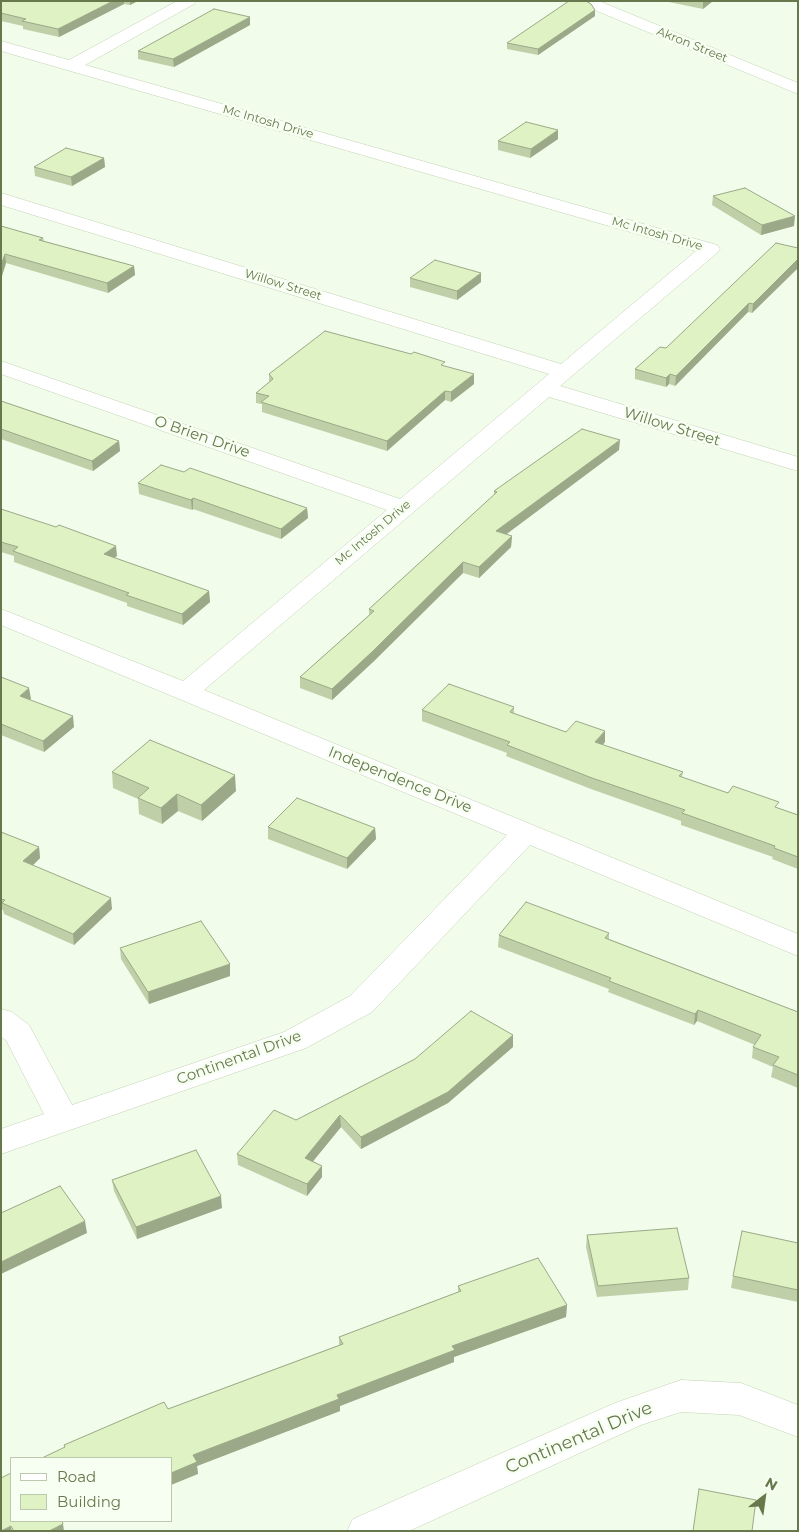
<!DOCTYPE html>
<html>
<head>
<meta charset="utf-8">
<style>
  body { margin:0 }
  #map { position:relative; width:799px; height:1532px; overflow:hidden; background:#f1fceb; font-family:Montserrat,sans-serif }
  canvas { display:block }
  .frame { position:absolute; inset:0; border:2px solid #68784d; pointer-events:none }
  .legend { position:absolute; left:10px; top:1457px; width:162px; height:65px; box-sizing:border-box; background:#f6fff1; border:1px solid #bdc9af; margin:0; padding:6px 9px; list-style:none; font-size:15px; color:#68784d }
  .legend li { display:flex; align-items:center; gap:10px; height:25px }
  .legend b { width:25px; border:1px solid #bdc9af }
  .north { position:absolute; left:739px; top:1472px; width:50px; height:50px; -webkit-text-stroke:4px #f6fff1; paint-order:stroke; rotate:30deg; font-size:14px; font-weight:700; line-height:20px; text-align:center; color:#68784d }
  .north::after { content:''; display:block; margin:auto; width:18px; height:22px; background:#68784d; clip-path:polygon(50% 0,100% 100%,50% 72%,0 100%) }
</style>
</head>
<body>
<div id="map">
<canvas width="799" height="1532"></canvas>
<div class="frame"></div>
<ul class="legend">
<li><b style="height:6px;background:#fff"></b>Road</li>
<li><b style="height:14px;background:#def2c3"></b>Building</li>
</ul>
<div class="north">N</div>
</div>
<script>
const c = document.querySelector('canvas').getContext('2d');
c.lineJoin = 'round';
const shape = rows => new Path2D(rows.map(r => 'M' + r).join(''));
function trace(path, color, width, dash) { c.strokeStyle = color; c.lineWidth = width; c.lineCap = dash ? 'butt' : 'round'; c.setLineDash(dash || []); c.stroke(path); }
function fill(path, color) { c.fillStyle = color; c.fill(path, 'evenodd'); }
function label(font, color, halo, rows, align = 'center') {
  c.font = font + ' Montserrat,sans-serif'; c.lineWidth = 5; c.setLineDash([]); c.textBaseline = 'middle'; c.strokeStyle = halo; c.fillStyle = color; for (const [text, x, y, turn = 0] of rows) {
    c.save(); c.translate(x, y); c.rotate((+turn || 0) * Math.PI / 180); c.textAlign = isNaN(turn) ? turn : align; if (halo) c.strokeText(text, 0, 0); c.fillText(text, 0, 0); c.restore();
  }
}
const minor = shape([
  [177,1,197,1,194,4,85,65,717,245,720,249,717,253,560,386,798,457,798,471,549,397,204,690,798,934,798,956,530,845,372,1012,306,1048,1,1154,1,1129,44,1114,6,1040,1,1037,1,1009,12,1012,29,1025,72,1105,284,1032,350,996,507,835,1,625,1,609,183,681,387,510,1,374,1,361,400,499,549,374,1,205,1,193,561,364,696,251,1,51,1,41,69,60,177,1],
  [681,1380,741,1383,798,1405,798,1437,739,1415,681,1412,641,1425,409,1531,347,1531,353,1519,615,1403,681,1380]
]);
const secondary = shape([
  [577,1,599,1,798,83,798,94,580,4,577,1]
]);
trace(minor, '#c3d2b2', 1);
trace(secondary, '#c3d5af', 1);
fill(minor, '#fff');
fill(secondary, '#fff');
fill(shape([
  [1,1,138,1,130,5,124,4,59,37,23,29,23,26,1,21],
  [664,1,713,1,703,9],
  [595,10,595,16,538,55,507,49,507,43],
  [250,25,174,67,138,59,138,51],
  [558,139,530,158,498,150,498,141],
  [104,158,105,167,72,186,35,176,34,167],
  [713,196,794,226,761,235,712,205],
  [1,226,43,238,44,241,134,266,135,275,108,293,6,263,1,279],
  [798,248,798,268,752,313,748,312,675,386,669,384,666,387,635,379,635,369,666,348],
  [410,278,481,282,457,300,410,287],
  [445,366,474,384,451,402,445,400,387,451,262,412,262,404,256,403,256,393,269,382,269,374],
  [1,401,119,441,120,451,93,471,1,439],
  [619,450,506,534,512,536,511,547,479,578,463,573,373,662,332,700,300,688,300,677,369,615,369,609,494,495,494,491],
  [184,472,307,508,308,518,281,539,193,509,192,510,139,494,138,483],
  [1,509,117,556,114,558,209,591,210,602,183,625,127,606,127,603,14,562,14,556,1,552],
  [1,677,30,700,74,727,44,752,1,735],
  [514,707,514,713,566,732,605,742,603,745,683,772,682,777,728,793,778,808,798,815,798,869,772,859,773,857,681,825,681,821,591,789,506,756,507,753,422,721,422,710],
  [112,772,236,791,202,821,178,811,162,824,139,814,138,799,113,788],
  [268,827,375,828,376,839,347,869,268,839],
  [1,832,39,847,40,858,33,865,112,909,74,945,4,914,3,910,1,909],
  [609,933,609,939,798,1012,798,1088,771,1077,773,1067,752,1058,753,1047,755,1045,697,1021,694,1025,608,992,609,989,498,947,499,935],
  [120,948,230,964,230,976,149,1004,121,959],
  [513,1047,448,1103,361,1149,341,1127,313,1161,322,1166,322,1177,307,1196,238,1165,237,1154,296,1120],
  [112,1180,222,1208,137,1239,114,1191],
  [587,1235,689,1278,688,1290,597,1297,586,1247],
  [798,1243,798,1302,731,1288,733,1276],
  [458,1286,567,1305,566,1317,454,1357,454,1362,340,1406,340,1411,197,1466,198,1474,171,1458,64,1448,64,1445,168,1409,339,1345,339,1337,458,1292]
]), '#bfd0a8');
fill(shape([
  [113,1,124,1,124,4,59,37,58,29],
  [130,1,138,1,130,5],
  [705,1,713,1,703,9,703,2],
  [595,10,595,16,538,55,538,49],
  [250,17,250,25,174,67,173,59],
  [558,130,558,139,530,158,531,149],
  [104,158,105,167,72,186,71,177],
  [795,216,794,226,761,235,762,225],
  [5,254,6,263,1,279,1,265],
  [798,259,798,268,752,313,753,304],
  [134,266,135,275,108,293,107,283],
  [481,273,481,282,457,300,457,291],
  [749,303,748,312,675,386,676,376],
  [474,374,474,384,451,402,451,392],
  [670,374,669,384,666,387,666,378],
  [445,391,445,400,387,451,387,441],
  [620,440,619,450,496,542,496,531],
  [119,441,120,451,93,471,92,461],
  [193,498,193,509,192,510,191,500],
  [307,508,308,518,281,539,281,529],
  [512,536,511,547,479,578,479,567],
  [116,546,117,556,105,565,104,554],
  [463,562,463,573,373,662,332,700,332,689],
  [209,591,210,602,183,625,182,614],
  [29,688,31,699,22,706,20,696],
  [73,716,74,727,44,752,43,741],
  [605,731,605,742,595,753,595,742],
  [235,775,236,791,202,821,201,805],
  [177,794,178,811,162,824,161,808],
  [375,828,376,839,347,869,347,858],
  [39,847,40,858,25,873,23,861],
  [111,898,112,909,74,945,73,934],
  [230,964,230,976,149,1004,148,992],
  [698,1010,697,1021,694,1025,695,1014],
  [513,1035,513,1047,448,1103,361,1149,361,1137],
  [340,1115,341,1127,306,1170,305,1158],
  [322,1166,322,1177,307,1196,307,1184],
  [221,1196,222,1208,137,1239,136,1227],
  [85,1221,87,1233,1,1274,1,1262],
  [567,1305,566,1317,454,1357,454,1362,340,1406,340,1411,197,1466,198,1474,171,1485,171,1473,193,1455,452,1346],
  [63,1524,64,1531,49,1531],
  [11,1526,12,1531,1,1531]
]), '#9ba988');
const building = shape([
  [1,1,113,1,58,29,22,21,26,19,1,13,1,1],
  [569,1,586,1,591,4,595,10,538,49,507,43,569,1],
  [214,9,250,17,173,59,138,51,214,9],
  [526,122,558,130,531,149,498,141,526,122],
  [66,148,104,158,71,177,34,167,66,148],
  [745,188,795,216,762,225,713,196,745,188],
  [1,226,43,238,39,240,134,266,107,283,5,254,1,265,1,226],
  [776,243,798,248,798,259,753,304,749,303,676,376,670,374,666,378,635,369,660,347,666,348,776,243],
  [435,260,481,273,457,291,410,278,435,260],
  [325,331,411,354,414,352,445,362,441,365,474,374,451,392,445,391,387,441,261,402,269,396,256,393,273,379,269,374,325,331],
  [1,401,119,441,92,461,1,429,1,401],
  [582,429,620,440,496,531,512,536,479,567,463,562,373,651,332,689,300,677,374,611,369,609,497,492,494,491,582,429],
  [161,465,184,472,190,468,307,508,281,529,193,498,191,500,138,483,161,465],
  [1,509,56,527,59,525,116,546,104,554,209,591,182,614,126,595,129,593,13,551,18,547,1,542,1,509],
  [1,677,29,688,20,696,73,716,43,741,1,724,1,677],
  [449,684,514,707,510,712,566,732,576,721,605,731,595,742,683,772,679,776,728,793,733,786,779,802,775,807,798,815,798,857,774,848,775,846,682,813,685,810,592,778,507,745,510,742,422,710,449,684],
  [150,740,235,775,201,805,177,794,161,808,138,798,149,788,112,772,150,740],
  [297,798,375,828,347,858,268,827,297,798],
  [1,832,39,847,23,861,111,898,73,934,2,903,5,900,1,899,1,832],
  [526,902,609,933,605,938,798,1012,798,1075,773,1065,779,1057,753,1047,761,1035,698,1010,695,1014,609,981,611,978,499,935,526,902],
  [201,921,230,964,148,992,120,948,201,921],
  [471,1011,513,1035,448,1092,361,1137,340,1115,305,1158,322,1166,307,1184,237,1154,274,1110,296,1120,415,1059,471,1011],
  [196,1150,221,1196,136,1227,112,1180,196,1150],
  [60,1186,85,1221,1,1262,1,1213,60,1186],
  [677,1228,689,1278,598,1286,587,1235,677,1228],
  [742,1231,798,1243,798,1290,733,1276,742,1231],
  [538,1258,567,1305,452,1346,455,1350,337,1395,339,1399,193,1455,197,1462,171,1473,171,1458,42,1458,65,1447,64,1445,164,1402,168,1409,343,1344,339,1337,461,1291,458,1286,538,1258],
  [11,1473,11,1521,62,1521,63,1524,49,1531,14,1531,11,1526,1,1531,1,1478,11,1473],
  [699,1489,756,1500,752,1531,693,1531,699,1489]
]);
fill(building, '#def2c3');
trace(building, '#9ba988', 1);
label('12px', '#68784d', '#f6fff1', [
  ["Akron Street",692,45,22],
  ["Mc Intosh Drive",268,122,16],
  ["Mc Intosh Drive",657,234,16],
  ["Willow Street",283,285,17],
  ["Mc Intosh Drive",373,533,-40]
]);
label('15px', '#68784d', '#f6fff1', [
  ["Willow Street",672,427,17],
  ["O Brien Drive",202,437,19],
  ["Independence Drive",400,780,22],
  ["Continental Drive",239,1058,-20]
]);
label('18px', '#68784d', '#f6fff1', [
  ["Continental Drive",579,1438,-23]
]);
</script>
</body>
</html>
